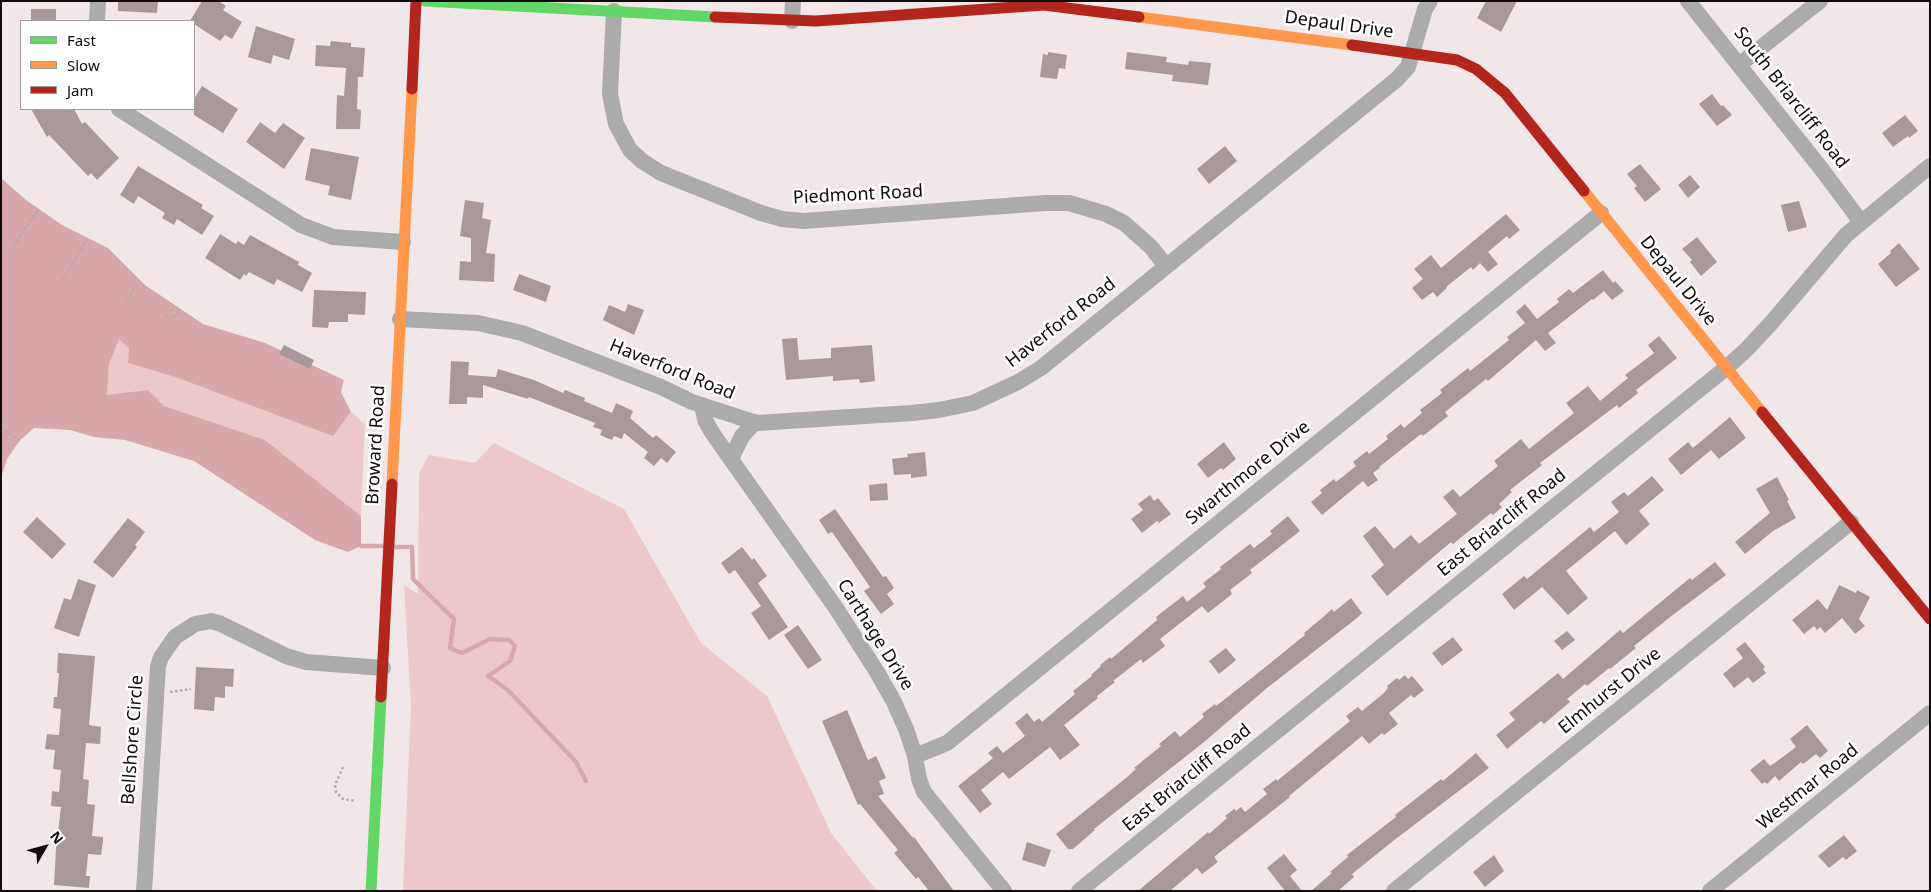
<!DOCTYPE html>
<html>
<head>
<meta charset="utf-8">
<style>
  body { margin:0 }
  #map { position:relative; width:1931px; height:892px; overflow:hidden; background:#f1e7e8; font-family:"Noto Sans",sans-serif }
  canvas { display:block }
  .frame { position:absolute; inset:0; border:2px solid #100a0b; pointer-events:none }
  .legend { position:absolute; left:20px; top:20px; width:175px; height:90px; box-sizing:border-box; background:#fff; border:1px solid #9f9d9d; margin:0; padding:6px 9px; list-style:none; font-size:15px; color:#100a0b }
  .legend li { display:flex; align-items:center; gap:10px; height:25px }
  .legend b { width:25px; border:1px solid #9f9d9d }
  .north { position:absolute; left:20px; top:822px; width:50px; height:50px; -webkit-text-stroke:4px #fff; paint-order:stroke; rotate:52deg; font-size:14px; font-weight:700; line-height:20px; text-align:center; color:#100a0b }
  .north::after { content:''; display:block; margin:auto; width:18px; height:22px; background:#100a0b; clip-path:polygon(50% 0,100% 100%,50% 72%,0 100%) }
</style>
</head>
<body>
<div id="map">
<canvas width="1931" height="892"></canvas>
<div class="frame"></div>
<ul class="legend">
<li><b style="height:6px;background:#63d668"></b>Fast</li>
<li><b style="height:6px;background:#ff974d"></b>Slow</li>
<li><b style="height:6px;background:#b3261e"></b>Jam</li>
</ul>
<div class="north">N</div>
</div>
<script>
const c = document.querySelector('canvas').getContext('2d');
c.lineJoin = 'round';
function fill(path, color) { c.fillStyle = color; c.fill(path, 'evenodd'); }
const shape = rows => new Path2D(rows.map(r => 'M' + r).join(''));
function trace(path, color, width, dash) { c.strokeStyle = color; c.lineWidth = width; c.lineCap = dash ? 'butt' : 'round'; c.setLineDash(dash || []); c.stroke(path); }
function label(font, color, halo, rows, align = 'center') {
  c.font = font + ' "Noto Sans",sans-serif'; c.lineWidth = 5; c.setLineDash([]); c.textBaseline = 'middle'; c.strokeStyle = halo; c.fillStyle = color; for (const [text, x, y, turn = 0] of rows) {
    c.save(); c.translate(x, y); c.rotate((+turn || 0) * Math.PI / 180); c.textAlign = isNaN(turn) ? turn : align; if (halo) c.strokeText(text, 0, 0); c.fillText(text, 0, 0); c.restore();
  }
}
fill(shape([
  [119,339,129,347,129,363,178,378,333,435,351,412,365,424,361,516,265,440,164,406,148,390,107,396,109,365],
  [494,443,624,509,701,643,767,696,831,833,877,891,403,891,411,706,404,585,418,594,419,473,429,455,475,463]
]), '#edc8ca');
fill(shape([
  [1,178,26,200,62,225,108,248,145,285,203,324,265,343,344,380,341,392,351,412,333,436,178,378,128,363,129,348,119,339,109,365,107,395,148,390,164,406,265,440,361,516,361,546,348,552,315,540,194,461,125,440,94,437,70,430,34,428,20,440,7,459,1,478]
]), '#d8a7ab');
trace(shape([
  [361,546,382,546],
  [395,547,412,547,413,579,454,619,450,648,462,653,490,639,509,640,515,646,510,661,488,676,508,690,576,762,586,781]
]), '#d8a7ab', 4.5);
fill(shape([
  [118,1,158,1,157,13,118,11],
  [202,1,218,1,226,6,223,10,242,22,232,39,225,35,220,41,194,24,194,21,190,21],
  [1486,1,1517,1,1501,32,1477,18],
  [31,9,56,9,56,21,31,21],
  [256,26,295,39,289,60,273,55,271,64,248,57],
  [331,41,351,43,351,47,365,48,363,77,358,77,357,109,361,110,360,129,336,129,337,95,344,96,346,68,315,66,316,45,330,46],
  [1048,52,1067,55,1065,69,1059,68,1057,79,1040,77,1043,54,1048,55],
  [1127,52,1167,57,1166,62,1188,65,1189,61,1211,63,1208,85,1172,81,1173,75,1125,69],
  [202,86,238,109,223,133,194,115,194,99],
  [1712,94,1721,106,1723,105,1732,115,1717,126,1699,104],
  [31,109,74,109,82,124,85,122,119,158,97,180,91,173,88,176,49,135,47,137],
  [1905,115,1918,131,1909,138,1908,136,1893,147,1882,133],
  [260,122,275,133,283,123,305,138,284,169,246,142],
  [1225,146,1237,161,1209,184,1197,169],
  [311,148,359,157,351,200,328,195,330,186,305,180],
  [1640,164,1661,189,1645,202,1634,188,1637,186,1627,174],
  [138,166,203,205,201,208,214,216,202,235,177,219,174,225,162,218,165,213,138,196,134,204,120,195],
  [1690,175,1700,187,1688,198,1678,185],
  [465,200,484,203,482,218,491,220,486,253,495,254,494,282,459,280,460,261,471,262,471,238,460,236],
  [1799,201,1807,227,1788,232,1781,205],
  [1506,214,1520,230,1509,239,1507,236,1488,252,1498,264,1488,272,1480,263,1473,270,1471,267,1446,287,1447,288,1437,297,1433,292,1422,300,1412,288,1423,279,1414,269,1431,255,1441,268],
  [220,234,236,244,238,241,244,245,250,235,299,262,298,265,312,273,302,292,277,279,274,285,249,272,246,276,244,274,240,280,205,258],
  [1697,237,1717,262,1701,276,1690,262,1692,260,1682,249],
  [1899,243,1920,269,1896,287,1878,264,1891,253,1890,251],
  [1603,270,1613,283,1615,281,1624,291,1612,300,1604,291,1593,300,1592,299,1548,333,1556,343,1545,351,1536,340,1488,381,1486,379,1445,412,1448,416,1423,436,1421,434,1379,467,1380,468,1373,473,1378,480,1368,487,1363,481,1322,515,1311,502,1322,493,1320,490,1334,479,1336,482,1356,466,1353,462,1367,451,1369,454,1388,439,1386,436,1401,424,1404,428,1422,413,1420,410,1442,393,1440,390,1468,368,1470,371,1509,340,1507,337,1525,323,1516,312,1525,304,1537,319,1559,302,1557,299,1569,289,1573,293],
  [519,274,551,286,546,302,513,290],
  [314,290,366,292,365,315,348,314,348,322,329,322,328,328,312,327],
  [628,304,644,310,634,335,603,320,609,305,625,312],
  [1659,336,1677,358,1636,390,1638,393,1619,408,1617,405,1540,463,1542,465,1510,490,1512,492,1499,504,1502,507,1493,515,1491,513,1453,544,1451,542,1387,596,1371,576,1384,565,1363,536,1375,526,1394,549,1411,535,1419,544,1457,514,1443,497,1453,489,1460,497,1498,466,1494,461,1521,439,1529,449,1574,413,1566,403,1588,386,1600,401,1628,378,1625,375,1654,353,1648,345],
  [797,338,799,360,831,358,831,348,872,345,875,381,860,383,859,379,833,381,833,376,786,380,782,339],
  [284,345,314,360,310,369,279,354],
  [451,361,469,362,468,375,496,377,498,369,534,380,563,393,565,390,585,398,584,401,612,413,616,403,633,411,630,418,653,438,656,435,676,452,667,463,661,458,654,466,644,458,648,452,624,433,622,439,614,436,612,440,600,435,602,430,593,427,595,423,529,397,528,399,483,385,483,398,467,397,467,404,449,404],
  [1730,417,1746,438,1719,459,1711,450,1681,475,1668,459,1688,442,1693,448],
  [1224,442,1236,459,1223,470,1221,468,1208,478,1197,464],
  [925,452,927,476,911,478,911,474,894,475,892,459,908,457,907,454],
  [1652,476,1664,490,1639,511,1650,524,1626,545,1615,531,1566,571,1588,598,1568,615,1542,587,1514,610,1502,594,1524,576,1527,579,1590,527,1594,532,1619,512,1611,502,1624,492,1628,496],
  [1777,477,1789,500,1787,501,1796,518,1773,531,1745,554,1735,542,1770,513,1756,489],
  [887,483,888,500,870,501,869,485],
  [1150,495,1154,501,1158,498,1171,514,1159,523,1157,521,1142,533,1131,519,1143,510,1138,504],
  [835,509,883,577,886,576,894,588,887,594,894,604,881,614,864,591,870,587,832,532,828,534,819,520],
  [1288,516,1300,531,1250,570,1252,573,1230,590,1232,594,1208,613,1202,606,1160,639,1165,646,1143,663,1141,659,1113,681,1115,682,1097,696,1098,698,1064,725,1080,745,1060,760,1050,747,1009,779,1003,772,981,790,992,804,980,813,958,786,993,758,988,753,997,746,1003,753,1025,736,1015,723,1027,713,1034,722,1039,718,1042,722,1075,694,1073,691,1092,676,1091,675,1101,666,1100,665,1110,657,1111,659,1157,620,1156,617,1183,596,1187,602,1206,587,1203,583,1221,569,1220,567,1250,544,1254,548,1272,534,1270,531],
  [37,517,66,544,52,559,23,532],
  [128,518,145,532,135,545,137,547,113,578,93,562],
  [742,547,752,560,754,558,767,576,758,583,788,627,769,640,751,613,761,606,735,570,729,574,721,563],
  [1715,562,1726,575,1674,614,1634,646,1636,648,1610,669,1609,668,1587,686,1585,684,1567,699,1570,702,1544,724,1541,721,1507,749,1496,735,1515,720,1509,713,1558,673,1563,679,1620,630,1623,633,1690,578,1692,580],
  [78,579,96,585,79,637,54,628,64,598,71,600],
  [1839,585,1856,593,1857,590,1870,597,1859,619,1865,626,1855,634,1842,618,1825,633,1820,627,1817,630,1814,626,1804,634,1792,620,1818,599,1827,610],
  [1351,598,1362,613,1357,618,1267,688,1204,742,1094,829,1095,830,1073,849,1068,849,1056,834,1126,778,1136,769,1134,768,1161,746,1159,744,1175,731,1180,737,1204,717,1202,714,1215,704,1216,706,1253,677,1305,635,1304,633,1322,618,1332,609,1334,612],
  [798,625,822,660,808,669,784,635],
  [1567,631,1575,640,1562,650,1554,641],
  [1453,637,1463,650,1442,666,1432,653],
  [1745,642,1765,667,1763,669,1766,673,1753,683,1748,677,1734,688,1723,674,1743,658,1736,649],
  [1226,648,1236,660,1219,674,1209,661],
  [58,653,95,656,89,725,101,727,100,744,86,743,83,779,89,780,87,804,95,805,92,836,103,837,103,841,101,855,88,854,86,876,90,876,89,888,54,885,56,849,61,807,51,806,52,791,59,792,61,770,53,769,55,750,45,749,47,734,59,735,61,709,53,708,54,697,57,697,59,673,57,673],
  [196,667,234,669,233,687,225,686,225,698,215,697,214,711,194,709],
  [1405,675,1408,679,1412,676,1424,690,1414,698,1411,695,1389,713,1398,724,1384,735,1382,733,1369,744,1362,736,1289,796,1290,797,1214,857,1218,862,1202,874,1197,868,1170,891,1138,891,1208,832,1209,834,1227,818,1225,816,1234,809,1236,811,1241,807,1245,812,1267,794,1263,789,1276,779,1277,781,1350,721,1346,716,1358,707,1362,711,1384,693,1388,688,1387,686,1397,678,1399,680],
  [847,710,868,760,876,756,886,778,879,781,884,794,878,796,913,838,914,837,954,891,929,891,918,877,916,879,894,853,898,850,860,804,858,805,822,721],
  [1807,725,1828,751,1820,758,1816,754,1803,764,1801,762,1779,781,1775,776,1767,784,1765,782,1762,784,1750,770,1764,759,1770,766,1776,762,1796,747,1790,739],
  [1476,753,1489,768,1393,841,1352,874,1354,877,1338,891,1311,891,1332,873,1330,872,1348,857,1347,855,1396,817,1395,815,1441,779,1443,781],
  [1844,835,1857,851,1846,860,1843,857,1829,868,1818,856],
  [1027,842,1051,850,1045,867,1022,860],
  [1284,854,1297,870,1290,876,1302,891,1285,891,1267,868],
  [1494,855,1504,871,1485,887,1473,872]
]), '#a8989a');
trace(shape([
  [13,246,39,209],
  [63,280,88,238],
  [127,299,140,280],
  [166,315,173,319,180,309],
  [1,428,20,440],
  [170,692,191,689],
  [343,767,335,785,336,792,343,799,356,801]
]), '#b0acac', 2.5, [2.5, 2.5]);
trace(shape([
  [1688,1,1823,171,1861,222],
  [614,11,610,94,616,124,630,150,642,161,661,173,761,213,782,219,804,221,1045,203,1069,203,1106,214,1124,223,1151,247,1166,266],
  [97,21,98,1],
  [792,21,793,1],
  [1739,65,1820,1],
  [119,109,301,225,333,237,403,242],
  [400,319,478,323,522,333,661,387,692,402,757,423,912,413,939,410,973,403,1018,382,1041,368,1396,80,1408,67,1425,9,1430,1],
  [702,405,705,420,713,434,836,608,877,672,894,702,906,729,915,756,919,779,924,792,1004,891],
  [731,459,742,436,755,422],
  [915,756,947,743,1601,213],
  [144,891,158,666,161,657,175,637,195,624,211,621,221,624,286,656,306,662,383,668],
  [1079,891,1726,368,1747,349,1772,322,1846,235,1930,166],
  [1394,891,1851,522],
  [1710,891,1930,713]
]), '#ababac', 16);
trace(shape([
  [425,1,715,17],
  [371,891,381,697]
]), '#63d668', 11);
trace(shape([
  [1139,17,1352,45],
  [1584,191,1762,412],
  [392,484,412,89]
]), '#ff974d', 11);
trace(shape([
  [715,17,816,21,1044,5,1139,17],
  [1352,45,1457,60,1476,69,1505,93,1584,191],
  [412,89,416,1],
  [1762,412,1930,619],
  [381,697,392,484]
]), '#b3261e', 11);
label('18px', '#100a0b', '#fff', [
  ["Depaul Drive",1339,25,8],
  ["South Briarcliff Road",1791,98,52],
  ["Piedmont Road",858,195,-3],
  ["Depaul Drive",1678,281,51],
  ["Haverford Road",1061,323,-38],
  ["Haverford Road",672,370,22],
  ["Broward Road",376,445,-87],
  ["Swarthmore Drive",1248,473,-39],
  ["East Briarcliff Road",1502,523,-39],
  ["Carthage Drive",875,635,58],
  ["Elmhurst Drive",1610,691,-39],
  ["Bellshore Circle",133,740,-86],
  ["East Briarcliff Road",1187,778,-39],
  ["Westmar Road",1808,787,-39]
]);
</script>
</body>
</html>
